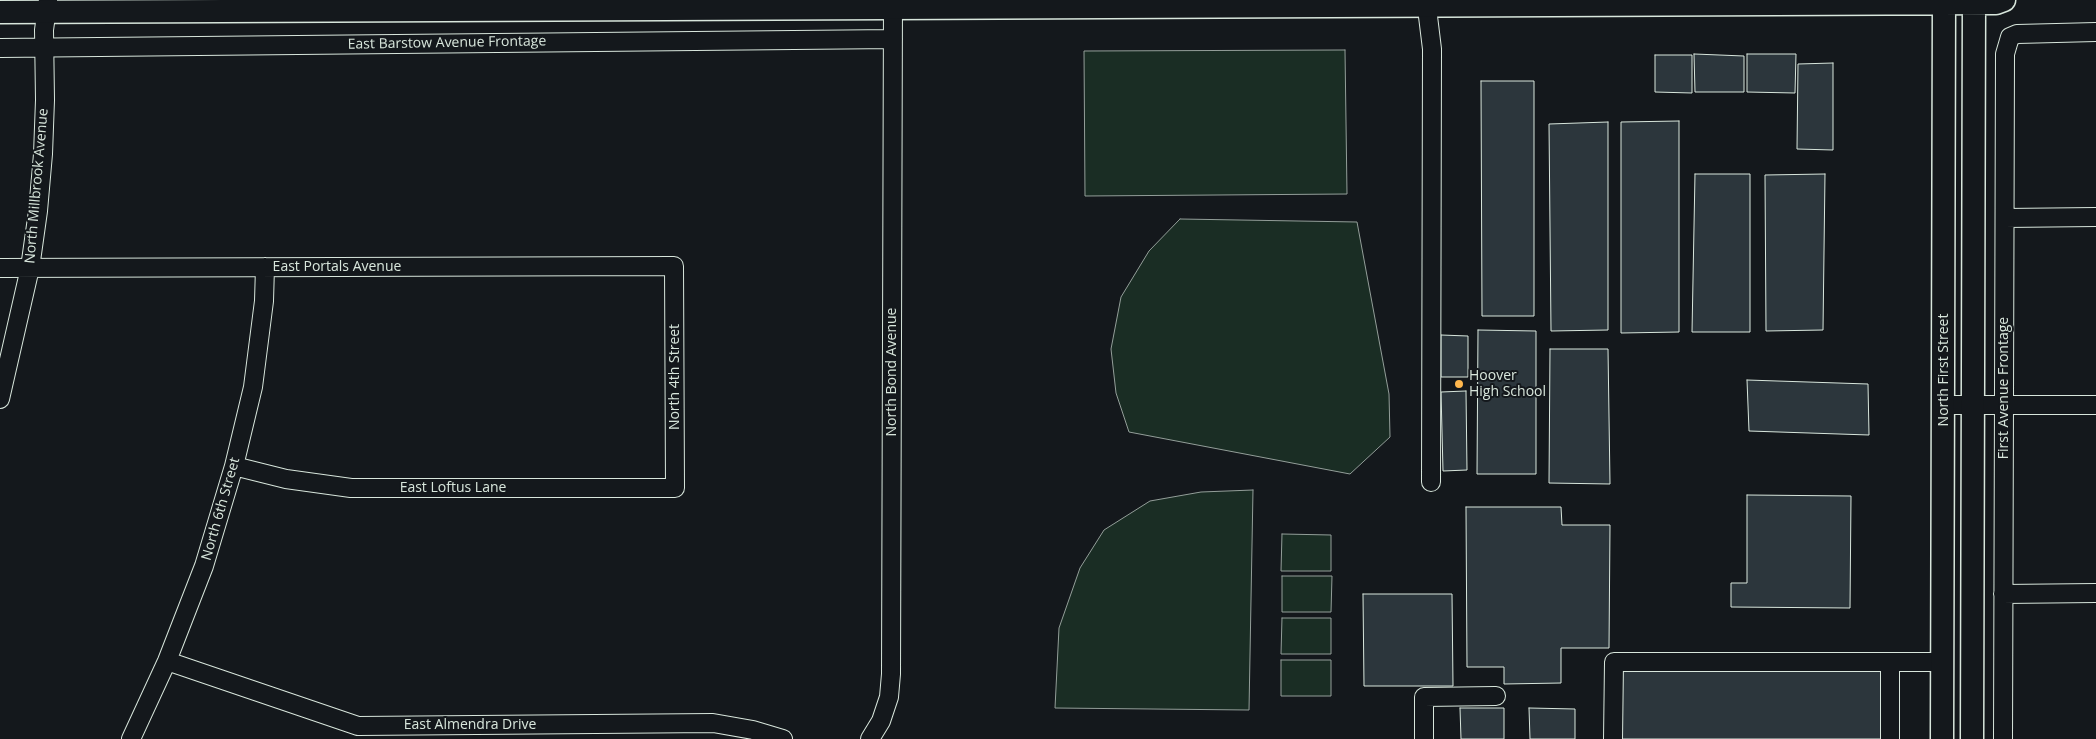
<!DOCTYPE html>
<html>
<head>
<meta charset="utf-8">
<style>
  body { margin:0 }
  canvas { display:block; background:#14181c }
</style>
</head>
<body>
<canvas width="2096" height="739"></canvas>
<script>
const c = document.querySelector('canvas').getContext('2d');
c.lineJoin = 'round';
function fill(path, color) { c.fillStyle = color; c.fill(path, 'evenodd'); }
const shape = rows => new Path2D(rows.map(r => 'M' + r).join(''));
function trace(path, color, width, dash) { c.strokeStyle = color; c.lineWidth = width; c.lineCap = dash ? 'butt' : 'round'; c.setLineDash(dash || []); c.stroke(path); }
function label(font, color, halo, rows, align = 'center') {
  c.font = font + ' "Open Sans",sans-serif'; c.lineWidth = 4; c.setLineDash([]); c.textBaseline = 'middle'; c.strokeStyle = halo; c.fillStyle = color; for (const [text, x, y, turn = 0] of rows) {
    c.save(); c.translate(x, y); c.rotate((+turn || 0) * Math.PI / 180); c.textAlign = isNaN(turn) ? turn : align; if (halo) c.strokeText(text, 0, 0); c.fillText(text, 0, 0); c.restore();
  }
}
const green = shape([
  [1345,50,1347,194,1085,196,1084,51,1345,50],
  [1180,219,1357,222,1389,394,1390,437,1350,474,1129,432,1116,393,1111,349,1121,297,1149,251,1180,219],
  [1253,490,1249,710,1055,708,1059,628,1080,568,1104,530,1150,501,1201,492,1253,490],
  [1282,534,1331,535,1331,571,1281,571,1282,534],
  [1282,576,1332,576,1331,612,1282,612,1282,576],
  [1282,618,1331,618,1331,654,1281,654,1282,618],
  [1281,660,1331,660,1331,696,1281,696,1281,660]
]);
fill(green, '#1a2d24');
trace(green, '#939e99', 1);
const building = shape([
  [1694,54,1744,56,1744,92,1695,92,1694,54],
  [1747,54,1796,54,1795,93,1747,92,1747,54],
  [1655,55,1692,55,1692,93,1655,92,1655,55],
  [1833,63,1833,150,1797,149,1798,64,1833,63],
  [1481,81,1534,81,1534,316,1482,316,1481,81],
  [1679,121,1679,332,1621,333,1621,122,1679,121],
  [1608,122,1608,330,1551,331,1549,124,1608,122],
  [1695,174,1750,174,1750,332,1692,332,1695,174],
  [1825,174,1823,330,1766,331,1765,175,1825,174],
  [1478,330,1536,331,1536,474,1477,474,1478,330],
  [1441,335,1468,336,1468,377,1441,377,1441,335],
  [1550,349,1608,349,1610,484,1549,483,1550,349],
  [1747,380,1868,384,1869,435,1749,431,1747,380],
  [1466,391,1467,470,1443,471,1441,392,1466,391],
  [1747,495,1851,496,1850,608,1731,607,1731,583,1747,583,1747,495],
  [1466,507,1561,507,1562,525,1610,525,1609,648,1561,648,1561,683,1504,684,1504,667,1467,667,1466,507],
  [1363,594,1452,594,1453,686,1364,686,1363,594],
  [1619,670,1883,671,1882,739,1619,739,1619,670],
  [1460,708,1504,708,1504,739,1461,739,1460,708],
  [1529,708,1575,709,1575,739,1530,739,1529,708]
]);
fill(building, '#2c363c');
trace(building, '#d8e6dc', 1);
const minor = shape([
  [1426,0,1432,49,1431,482],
  [0,48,893,39],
  [2005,218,2096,217],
  [0,268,674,266,675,488,351,488,286,479,234,466],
  [0,399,30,268,38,211,43,154,45,100,44,30,48,0],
  [1944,405,2096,405],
  [2003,594,2096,593],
  [167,661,358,726,713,723,753,730,783,739],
  [1890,662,1890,739],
  [131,739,167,661,204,566,234,466,253,387,264,301,265,267],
  [870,739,881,721,889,697,891,674,893,0],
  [1424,739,1424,697,1496,696],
  [1613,739,1614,662,1941,662],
  [2003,739,2005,54,2010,37,2017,34,2096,32]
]);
const major = shape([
  [0,12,1996,3,2004,0],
  [1942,739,1944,0],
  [1972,739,1974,0]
]);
trace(minor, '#d8e6dc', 20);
trace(major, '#d8e6dc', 25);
trace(minor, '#14181c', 18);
trace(major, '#14181c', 22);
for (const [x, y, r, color] of [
  [1459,384,5,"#ffb74d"]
]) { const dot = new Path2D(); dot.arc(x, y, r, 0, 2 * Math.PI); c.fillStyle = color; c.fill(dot); trace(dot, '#14181c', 2); }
label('14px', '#d8e6dc', '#14181c', [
  ["East Barstow Avenue Frontage",447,43,-1],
  ["North Millbrook Avenue",37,186,-85],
  ["East Portals Avenue",337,267],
  ["North First Street",1944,370,-90],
  ["North Bond Avenue",892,372,-90],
  ["North 4th Street",675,377,-90],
  ["First Avenue Frontage",2004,388,-90],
  ["East Loftus Lane",453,488],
  ["North 6th Street",221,509,-74],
  ["East Almendra Drive",470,725]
]);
label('14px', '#d8e6dc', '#14181c', [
  ["Hoover",1469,376],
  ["High School",1469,392]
], 'left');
</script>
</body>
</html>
